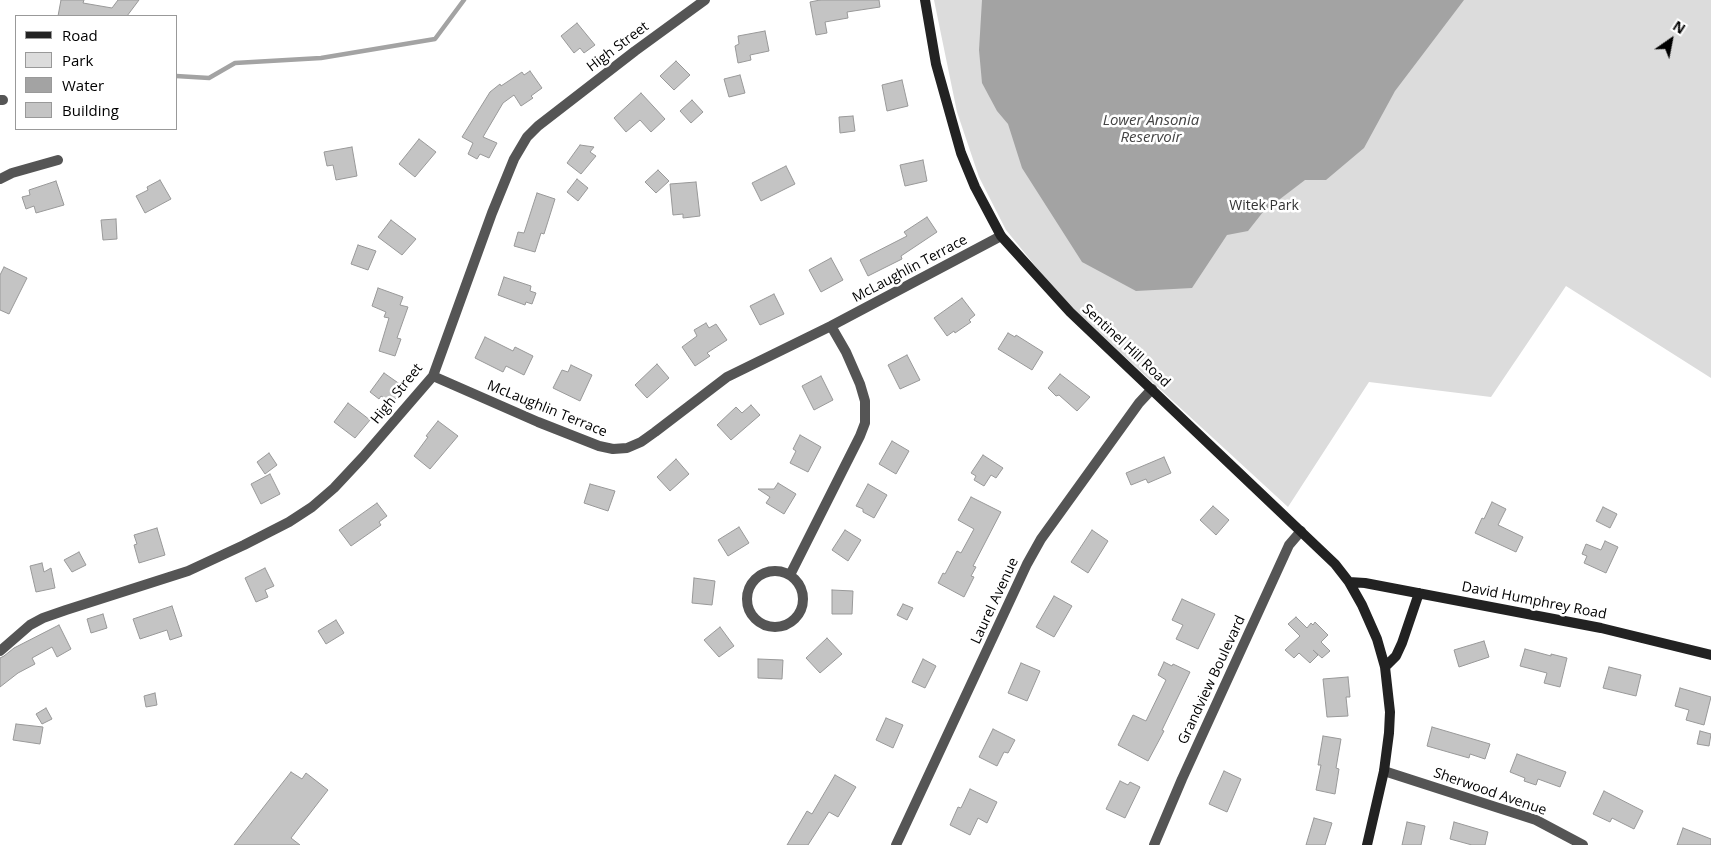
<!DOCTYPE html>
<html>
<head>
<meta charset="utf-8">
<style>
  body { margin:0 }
  #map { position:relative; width:1711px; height:845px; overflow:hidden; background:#fff; font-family:"Open Sans",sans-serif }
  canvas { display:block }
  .legend { position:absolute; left:15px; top:15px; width:162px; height:115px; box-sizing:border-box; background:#fff; border:1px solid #999; margin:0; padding:6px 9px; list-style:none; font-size:15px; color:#000 }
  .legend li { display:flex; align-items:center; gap:10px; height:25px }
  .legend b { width:25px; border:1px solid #999 }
  .north { position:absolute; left:1646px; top:15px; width:50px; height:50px; -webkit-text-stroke:4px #fff; paint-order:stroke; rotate:33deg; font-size:14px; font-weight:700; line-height:20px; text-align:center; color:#000 }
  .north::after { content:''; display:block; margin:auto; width:18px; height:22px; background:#000; clip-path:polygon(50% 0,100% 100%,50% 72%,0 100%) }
</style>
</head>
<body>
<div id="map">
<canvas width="1711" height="845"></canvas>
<ul class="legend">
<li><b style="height:6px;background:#222"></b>Road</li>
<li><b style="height:14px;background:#dcdcdc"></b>Park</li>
<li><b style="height:14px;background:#a3a3a3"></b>Water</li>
<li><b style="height:14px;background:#c4c4c4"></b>Building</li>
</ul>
<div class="north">N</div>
</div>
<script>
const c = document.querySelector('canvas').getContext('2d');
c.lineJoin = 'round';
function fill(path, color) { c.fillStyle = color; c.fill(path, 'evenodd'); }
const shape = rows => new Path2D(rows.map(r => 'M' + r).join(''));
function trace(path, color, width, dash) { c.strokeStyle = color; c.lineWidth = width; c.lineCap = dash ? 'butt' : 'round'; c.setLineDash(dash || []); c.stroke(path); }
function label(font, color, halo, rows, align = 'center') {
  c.font = font + ' "Open Sans",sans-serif'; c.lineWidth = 5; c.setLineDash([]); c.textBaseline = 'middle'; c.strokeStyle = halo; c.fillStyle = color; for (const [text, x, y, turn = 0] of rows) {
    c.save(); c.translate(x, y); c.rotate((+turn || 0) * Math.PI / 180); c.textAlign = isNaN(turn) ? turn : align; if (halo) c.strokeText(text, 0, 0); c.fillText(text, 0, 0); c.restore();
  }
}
fill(shape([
  [934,0,1711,0,1711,378,1566,286,1491,397,1369,382,1288,507,1063,300,1006,230,979,177,957,112]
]), '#dcdcdc');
fill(shape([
  [982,0,1464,0,1395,91,1364,148,1326,180,1305,180,1263,212,1248,231,1227,235,1192,288,1136,291,1082,262,1022,168,1008,124,997,111,982,83,979,50]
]), '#a3a3a3');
trace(shape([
  [176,76,209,78,235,63,321,58,435,39,464,0]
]), '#a3a3a3', 4.5);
const building = shape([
  [61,0,84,0,83,3,112,8,118,0,139,0,127,16,58,16,61,0],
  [820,0,879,0,880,7,847,12,848,18,825,22,827,33,816,35,810,2,820,0],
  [577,23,595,45,584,53,580,48,574,53,561,36,577,23],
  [765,31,769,51,750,55,751,60,738,63,735,46,739,44,738,36,765,31],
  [676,61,690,75,674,90,660,76,676,61],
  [530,71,542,88,531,96,533,98,521,106,514,95,503,103,483,137,497,143,489,158,480,154,477,159,468,154,473,143,462,137,490,92,500,84,501,86,522,72,524,75,530,71],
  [740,75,745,93,729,97,724,79,740,75],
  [902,80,908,106,887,111,882,85,902,80],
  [641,93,665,119,651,132,640,120,626,132,614,118,641,93],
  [692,100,703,112,691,123,680,111,692,100],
  [853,116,855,131,840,133,839,117,853,116],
  [419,139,436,152,415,177,399,164,419,139],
  [580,145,594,147,590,152,596,156,581,174,567,163,580,145],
  [352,147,357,176,336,180,333,165,327,166,324,152,352,147],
  [923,160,927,181,905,186,900,165,923,160],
  [786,166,795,184,761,201,752,183,786,166],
  [658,170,669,181,656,193,645,182,658,170],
  [577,179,588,188,578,201,567,192,577,179],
  [160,180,171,199,145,213,136,196,148,190,147,187,160,180],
  [56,181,64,205,36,213,34,206,26,209,22,197,30,195,29,190,56,181],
  [696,182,700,216,683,218,683,214,673,215,670,184,696,182],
  [537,193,555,199,544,234,541,233,535,252,514,246,518,232,524,233,537,193],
  [927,217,937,232,901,256,902,259,868,276,860,260,907,236,904,232,927,217],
  [116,219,117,239,103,240,101,220,116,219],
  [391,220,416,239,402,255,378,237,391,220],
  [358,245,376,251,368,270,351,264,358,245],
  [831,258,843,280,821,292,809,270,831,258],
  [4,267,27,278,9,314,0,310,0,275,4,267],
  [504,277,531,286,530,291,536,293,532,304,526,302,525,305,498,295,504,277],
  [378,288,403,297,400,305,408,307,397,338,401,339,395,356,379,351,389,318,384,317,386,312,372,306,378,288],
  [774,294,784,314,760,325,750,306,774,294],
  [962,298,975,315,969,320,971,322,955,333,954,331,947,336,934,318,962,298],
  [706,323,709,328,716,324,727,340,707,353,710,356,695,366,682,347,697,336,694,330,706,323],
  [1008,333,1015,337,1016,335,1043,352,1032,370,998,349,1008,333],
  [485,337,513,351,515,347,533,356,524,375,506,366,503,372,475,358,485,337],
  [907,355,920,380,900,389,888,365,907,355],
  [657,364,669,378,647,398,635,385,657,364],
  [571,365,592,375,580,401,553,388,562,370,568,372,571,365],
  [384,373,404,387,392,403,381,396,379,399,370,392,384,373],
  [1060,374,1090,397,1077,411,1059,395,1056,396,1048,388,1060,374],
  [821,376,833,400,814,410,802,386,821,376],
  [348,403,370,420,355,438,334,422,348,403],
  [751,405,760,415,731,440,717,425,736,407,742,413,751,405],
  [438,421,458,436,430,469,414,456,428,437,426,436,438,421],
  [800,435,821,447,808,472,790,463,796,451,793,449,800,435],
  [892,441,909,451,896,474,879,464,892,441],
  [269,453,277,465,265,474,257,462,269,453],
  [983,455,1003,468,996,478,991,475,984,486,974,480,976,476,971,473,983,455],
  [1164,457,1171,473,1148,483,1146,479,1131,485,1126,473,1164,457],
  [676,459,689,474,670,491,657,477,676,459],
  [270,474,280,494,261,504,251,484,270,474],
  [778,483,796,494,784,514,766,503,770,497,758,489,774,489,778,483],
  [590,484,615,491,608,511,584,503,590,484],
  [868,484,887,495,874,518,863,512,863,509,856,506,868,484],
  [971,497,1001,512,973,566,976,567,971,576,974,577,964,597,938,583,943,573,945,574,957,551,961,553,974,529,958,520,971,497],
  [1492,502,1506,509,1498,525,1523,537,1516,552,1475,533,1482,518,1484,519,1492,502],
  [377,503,387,516,379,522,381,525,351,546,339,530,377,503],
  [1213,506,1229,520,1216,535,1200,520,1213,506],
  [1603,507,1617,514,1610,528,1596,521,1603,507],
  [739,527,749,543,728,556,718,540,739,527],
  [157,528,165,555,139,563,134,545,137,544,134,535,157,528],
  [845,530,861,540,848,561,832,550,845,530],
  [1092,530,1108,541,1088,573,1071,562,1092,530],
  [1605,541,1618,547,1606,573,1584,563,1587,556,1582,554,1586,544,1601,550,1605,541],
  [79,552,86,565,72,572,64,560,79,552],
  [42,563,44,572,51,568,55,588,36,592,30,566,42,563],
  [265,568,274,586,265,590,268,597,256,602,245,578,265,568],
  [694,578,715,581,712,605,692,603,694,578],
  [832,590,853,591,852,614,832,614,832,590],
  [1054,596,1072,606,1054,637,1036,627,1054,596],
  [1182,599,1215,614,1198,649,1176,639,1183,625,1172,620,1182,599],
  [903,604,913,608,907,620,897,615,903,604],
  [172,606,182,636,170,640,167,630,140,639,133,619,172,606],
  [103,614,107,628,91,633,87,619,103,614],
  [1296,617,1307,628,1311,623,1313,625,1315,622,1328,635,1321,642,1330,651,1322,658,1313,650,1318,655,1310,663,1299,653,1294,658,1285,650,1300,636,1288,624,1296,617],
  [336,620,344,633,326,644,318,631,336,620],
  [59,625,71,649,57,657,52,647,32,658,35,664,18,673,0,687,0,658,4,656,14,648,59,625],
  [720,627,734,646,719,657,704,640,720,627],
  [827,638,842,654,820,673,806,658,827,638],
  [1484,641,1489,657,1459,667,1454,650,1484,641],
  [1525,649,1551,656,1551,654,1567,658,1560,687,1544,683,1547,673,1520,666,1525,649],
  [758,659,783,660,782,679,758,678,758,659],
  [923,659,936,666,925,688,912,682,923,659],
  [1164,662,1172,666,1173,664,1190,672,1162,730,1164,731,1148,761,1118,745,1133,715,1146,721,1166,680,1158,675,1164,662],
  [1021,663,1040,671,1027,701,1008,693,1021,663],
  [1609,667,1641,675,1636,696,1603,688,1609,667],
  [1348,677,1350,697,1346,697,1348,716,1327,717,1323,679,1348,677],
  [1680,688,1711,697,1704,725,1686,720,1689,710,1675,706,1680,688],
  [155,693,157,705,146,707,144,696,155,693],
  [46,708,52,719,42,724,36,714,46,708],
  [886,718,903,725,893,748,876,740,886,718],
  [16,724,43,727,40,744,13,740,16,724],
  [1432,727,1490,744,1485,759,1470,754,1469,758,1427,746,1432,727],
  [993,729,1015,740,1008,753,1004,752,997,766,979,757,993,729],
  [1700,731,1711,734,1709,746,1697,744,1700,731],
  [1323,736,1341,739,1336,768,1339,769,1335,794,1316,790,1321,765,1318,765,1323,736],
  [1517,754,1566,772,1560,787,1538,779,1536,785,1524,781,1525,778,1510,772,1517,754],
  [1224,771,1241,779,1227,812,1209,804,1224,771],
  [291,772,302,779,306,773,328,790,291,838,300,845,234,845,291,772],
  [835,775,856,787,838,817,829,812,808,845,787,845,807,811,812,814,835,775],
  [1120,781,1128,785,1130,782,1140,787,1125,818,1106,809,1120,781],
  [970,789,997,802,987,823,978,818,970,835,950,825,958,807,961,808,970,789],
  [1604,791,1643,811,1634,829,1612,818,1610,822,1593,814,1604,791],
  [1314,818,1332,823,1325,845,1306,845,1314,818],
  [1407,822,1425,826,1421,845,1402,845,1407,822],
  [1454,822,1488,832,1485,845,1472,845,1450,839,1454,822],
  [1683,828,1711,839,1711,845,1677,845,1683,828]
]);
fill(building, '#c4c4c4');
trace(building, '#999', 1);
trace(shape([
  [0,100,3,100],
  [0,179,12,173,58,160],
  [433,376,538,422,599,446,613,449,627,448,641,442,655,432,727,377,831,326,1001,236],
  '747 599a28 28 0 1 1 56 0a28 28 0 1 1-56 0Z',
  [790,575,860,436,865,423,865,401,860,384,846,352,831,326],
  [0,651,30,625,43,618,66,610,188,571,244,545,289,522,312,507,334,488,363,457,433,376,492,213,514,159,527,137,538,126,635,51,705,0],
  [1384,771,1536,820,1583,845],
  [896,845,1027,564,1041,539,1139,403,1152,389],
  [1154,845,1182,779,1289,545,1301,531]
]), '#555', 10);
trace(shape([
  [925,0,936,64,961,153,975,187,1001,236,1070,312,1335,564,1349,582,1362,605,1377,639,1385,667,1390,712,1389,733,1384,771,1367,845],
  [1349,582,1365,583,1601,628,1711,655],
  [1385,667,1396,656,1402,643,1419,593]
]), '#222', 10);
label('14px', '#000', '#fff', [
  ["High Street",618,47,-37],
  ["McLaughlin Terrace",910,269,-28],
  ["Sentinel Hill Road",1126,346,43],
  ["High Street",397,394,-51],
  ["McLaughlin Terrace",547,409,22],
  ["Laurel Avenue",995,601,-65],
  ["David Humphrey Road",1534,601,11],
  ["Grandview Boulevard",1212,680,-65],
  ["Sherwood Avenue",1490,792,19]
]);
label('14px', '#333', '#fff', [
  ["Witek Park",1264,206]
]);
label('italic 15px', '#444', '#fff', [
  ["Lower Ansonia",1151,121],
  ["Reservoir",1151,138]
]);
</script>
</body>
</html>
